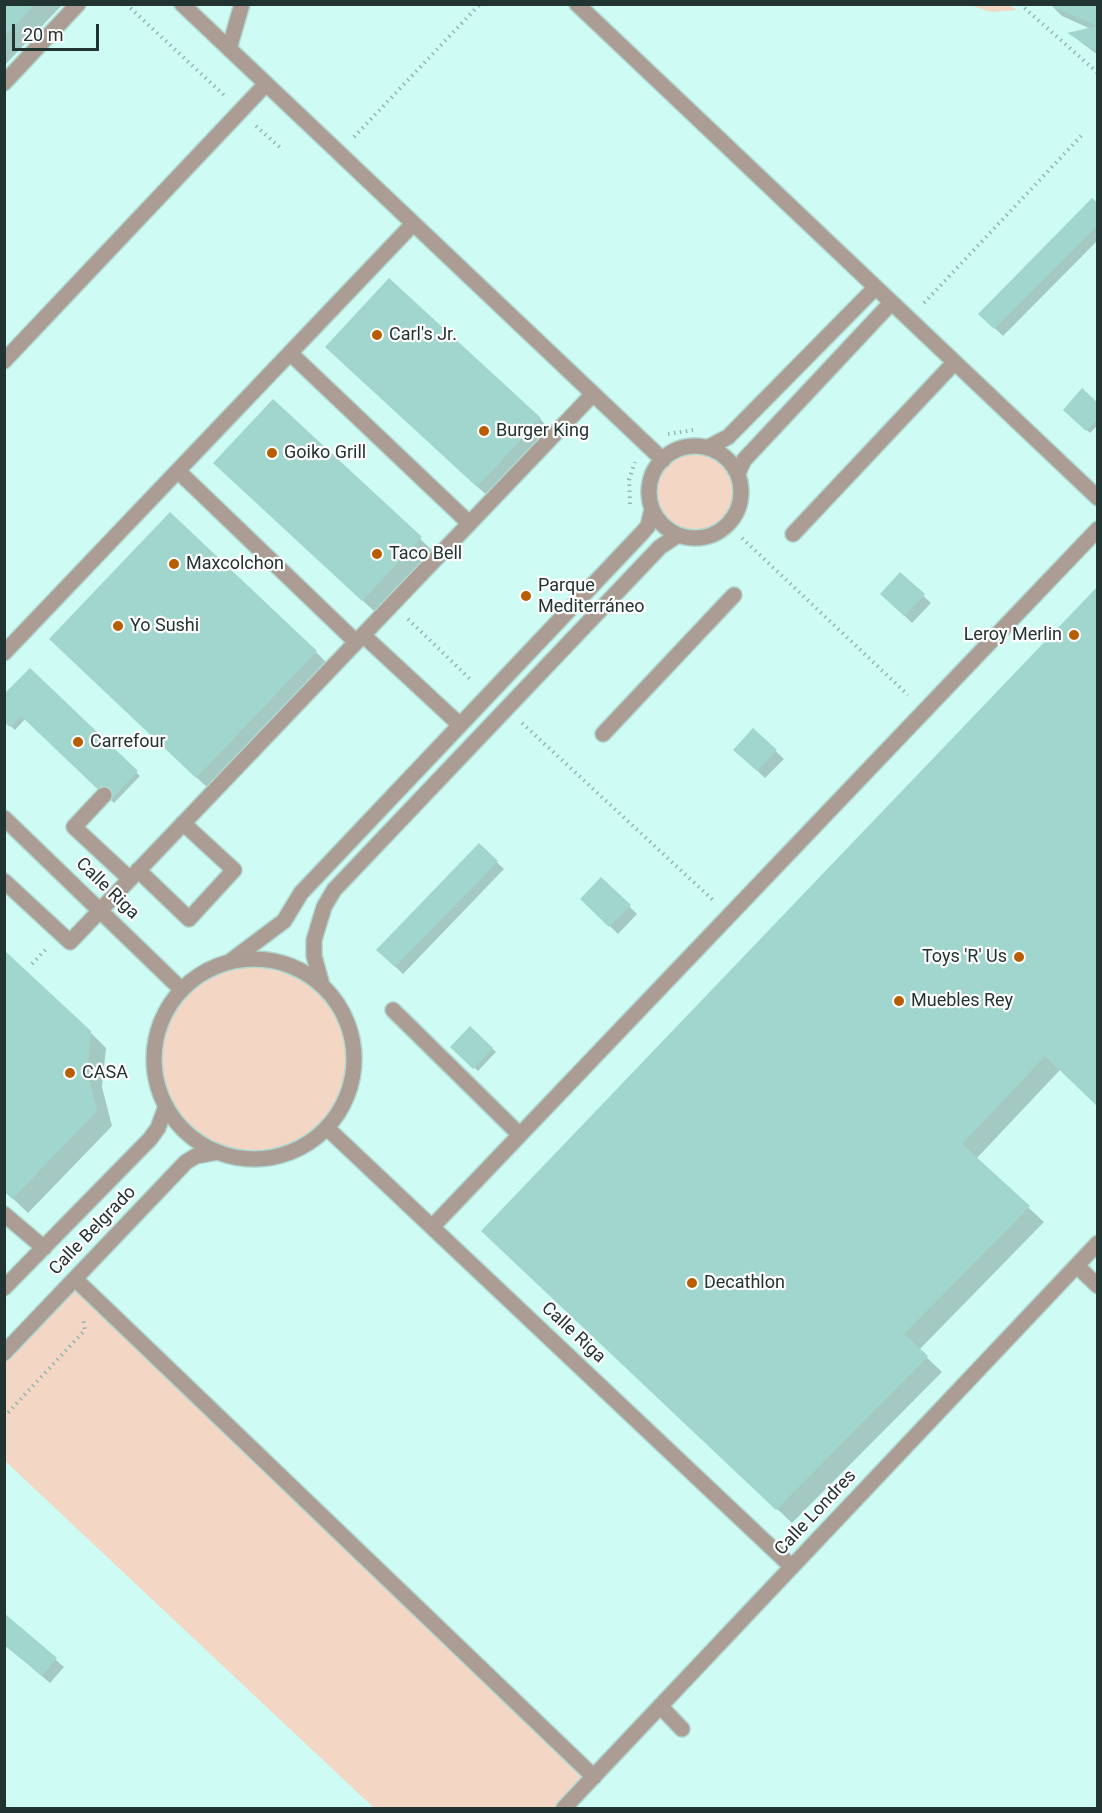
<!DOCTYPE html>
<html>
<head>
<meta charset="utf-8">
<style>
  body { margin:0 }
  #map { position:relative; width:1102px; height:1813px; overflow:hidden; background:#cefcf4; font-family:Roboto,sans-serif }
  canvas { display:block }
  .frame { position:absolute; inset:0; border:6px solid #223431; pointer-events:none }
  .scale { position:absolute; left:12px; top:24px; width:87px; height:27px; box-sizing:border-box; border:3px solid #223431; border-top:0; padding-left:8px; font-size:18px; line-height:21px; white-space:nowrap; color:#223431; -webkit-text-stroke:4px #fefefe; paint-order:stroke }
</style>
</head>
<body>
<div id="map">
<canvas width="1102" height="1813"></canvas>
<div class="frame"></div>
<div class="scale">20 m</div>
</div>
<script>
const c = document.querySelector('canvas').getContext('2d');
c.lineJoin = 'round';
function fill(path, color) { c.fillStyle = color; c.fill(path, 'evenodd'); }
const shape = rows => new Path2D(rows.map(r => 'M' + r).join(''));
function trace(path, color, width, dash) { c.strokeStyle = color; c.lineWidth = width; c.lineCap = dash ? 'butt' : 'round'; c.setLineDash(dash || []); c.stroke(path); }
function label(font, color, halo, rows, align = 'center') {
  c.font = font + ' Roboto,sans-serif'; c.lineWidth = 4.5; c.setLineDash([]); c.textBaseline = 'middle'; c.strokeStyle = halo; c.fillStyle = color; for (const [text, x, y, turn = 0] of rows) {
    c.save(); c.translate(x, y); c.rotate((+turn || 0) * Math.PI / 180); c.textAlign = isNaN(turn) ? turn : align; if (halo) c.strokeText(text, 0, 0); c.fillText(text, 0, 0); c.restore();
  }
}
fill(shape([
  [970,5,1009,5,1017,10,991,12],
  '649 492a46 46 0 1 1 92 0a46 46 0 1 1-92 0Z',
  '154 1059a100 100 0 1 1 200 0a100 100 0 1 1-200 0Z',
  [75,1279,594,1777,564,1808,374,1808,5,1461,4,1353]
]), '#f3d7c4');
fill(shape([
  [4,4,63,4,4,66],
  [1050,4,1098,4,1098,55,1070,34,1091,29,1062,16],
  [1098,205,1098,240,1003,336,980,314],
  [342,362,540,419,555,434,493,501],
  [273,401,432,550,375,612,227,474],
  [1098,405,1098,425,1090,433,1065,410],
  [900,574,931,603,912,623,882,594],
  [1098,589,1060,1070,976,1159,1044,1222,919,1350,942,1372,792,1523,498,1246],
  [316,652,331,667,212,792,66,654],
  [30,670,140,776,114,803,26,718,15,730,4,720],
  [753,730,784,759,765,778,735,750],
  [479,845,504,869,403,974,378,950],
  [601,879,637,914,618,934,582,899],
  [470,1028,496,1052,478,1071,452,1047],
  [90,1032,106,1048,102,1087,112,1126,28,1213,4,1190],
  [4,1615,64,1667,50,1683,4,1644]
]), '#0003');
fill(shape([
  [4,4,35,4,4,37],
  [1047,4,1098,4,1098,52,1067,33,1097,26],
  [1092,198,1098,203,1098,225,994,329,978,314],
  [389,278,541,418,477,487,325,347],
  [1082,388,1098,403,1098,419,1086,431,1063,410],
  [273,399,422,537,362,601,213,463],
  [170,512,317,651,196,778,49,639],
  [900,572,925,594,904,616,880,594],
  [1098,586,1098,1107,1045,1056,962,1144,1030,1206,904,1334,928,1356,776,1510,481,1231],
  [30,668,138,771,110,801,21,716,10,727,4,722,4,694],
  [753,728,777,750,757,771,733,750],
  [479,843,498,861,395,967,376,950],
  [601,877,631,905,609,927,580,899],
  [4,950,91,1031,87,1071,97,1111,12,1199,4,1191],
  [470,1026,493,1048,473,1069,450,1047],
  [4,1613,57,1658,42,1676,4,1645]
]), '#a0d6cd');
const minor = shape([
  [182,4,663,460],
  [577,4,1098,498],
  [229,49,242,4],
  [4,83,78,4],
  [290,353,469,523],
  [4,361,266,84],
  '649 492a46 46 0 1 1 92 0a46 46 0 1 1-92 0Z',
  [707,448,728,437,875,288],
  [178,471,356,642],
  [738,473,744,460,891,303],
  [793,534,954,363],
  [363,635,460,725],
  [4,653,413,224],
  [603,734,734,595],
  [104,795,74,827,130,879],
  [4,818,182,990],
  [138,870,189,919,234,870,183,823],
  [4,881,70,942,593,394],
  '154 1059a100 100 0 1 1 200 0a100 100 0 1 1-200 0Z',
  [232,960,284,921,301,893,642,533,648,526,652,509],
  [322,985,314,956,314,940,324,907,334,890,660,547,678,535],
  [393,1010,520,1135],
  [327,1128,792,1567],
  [4,1214,44,1248],
  [433,1226,1098,529],
  [1077,1266,1098,1286],
  [75,1279,594,1777],
  [4,1288,150,1139,158,1128,166,1106],
  [4,1353,186,1162,196,1156,218,1152],
  [660,1706,682,1729],
  [564,1808,1098,1243]
]);
trace(minor, '#afd8d1', 18);
trace(shape([
  [126,4,225,96],
  [1020,4,1098,73],
  [1097,119,1098,118],
  [256,126,283,150],
  [354,137,480,4],
  [924,303,1082,135],
  [668,434,693,430],
  [630,504,629,480,635,462],
  [742,538,908,695],
  [408,619,472,681],
  [522,723,714,901],
  [32,964,47,948],
  [4,1417,85,1330,83,1318]
]), '#93b7b1', 4, [1.5, 4.5]);
trace(minor, '#ab9d93', 15);
for (const [x, y, r, color] of [
  [377,335,6,"#b85d00"],
  [484,431,6,"#b85d00"],
  [272,453,6,"#b85d00"],
  [377,554,6,"#b85d00"],
  [174,564,6,"#b85d00"],
  [526,596,6,"#b85d00"],
  [118,626,6,"#b85d00"],
  [1074,635,6,"#b85d00"],
  [78,742,6,"#b85d00"],
  [1019,957,6,"#b85d00"],
  [899,1001,6,"#b85d00"],
  [70,1073,6,"#b85d00"],
  [692,1283,6,"#b85d00"]
]) { const dot = new Path2D(); dot.arc(x, y, r, 0, 2 * Math.PI); c.fillStyle = color; c.fill(dot); trace(dot, '#fefefe', 2); }
label('18px', '#223431', '#fefefe', [
  ["Carl's Jr.",389,335],
  ["Burger King",496,431],
  ["Goiko Grill",284,453],
  ["Taco Bell",389,554],
  ["Maxcolchon",186,564],
  ["Parque",538,586],
  ["Mediterráneo",538,607],
  ["Yo Sushi",130,626],
  ["Leroy Merlin",1062,635,"right"],
  ["Carrefour",90,742],
  ["Toys 'R' Us",1007,957,"right"],
  ["Muebles Rey",911,1001],
  ["CASA",82,1073],
  ["Decathlon",704,1283]
], 'left');
label('18px', '#223431', '#fefefe', [
  ["Calle Riga",107,889,44],
  ["Calle Belgrado",93,1231,-46],
  ["Calle Riga",573,1333,43],
  ["Calle Londres",816,1513,-47]
]);
</script>
</body>
</html>
